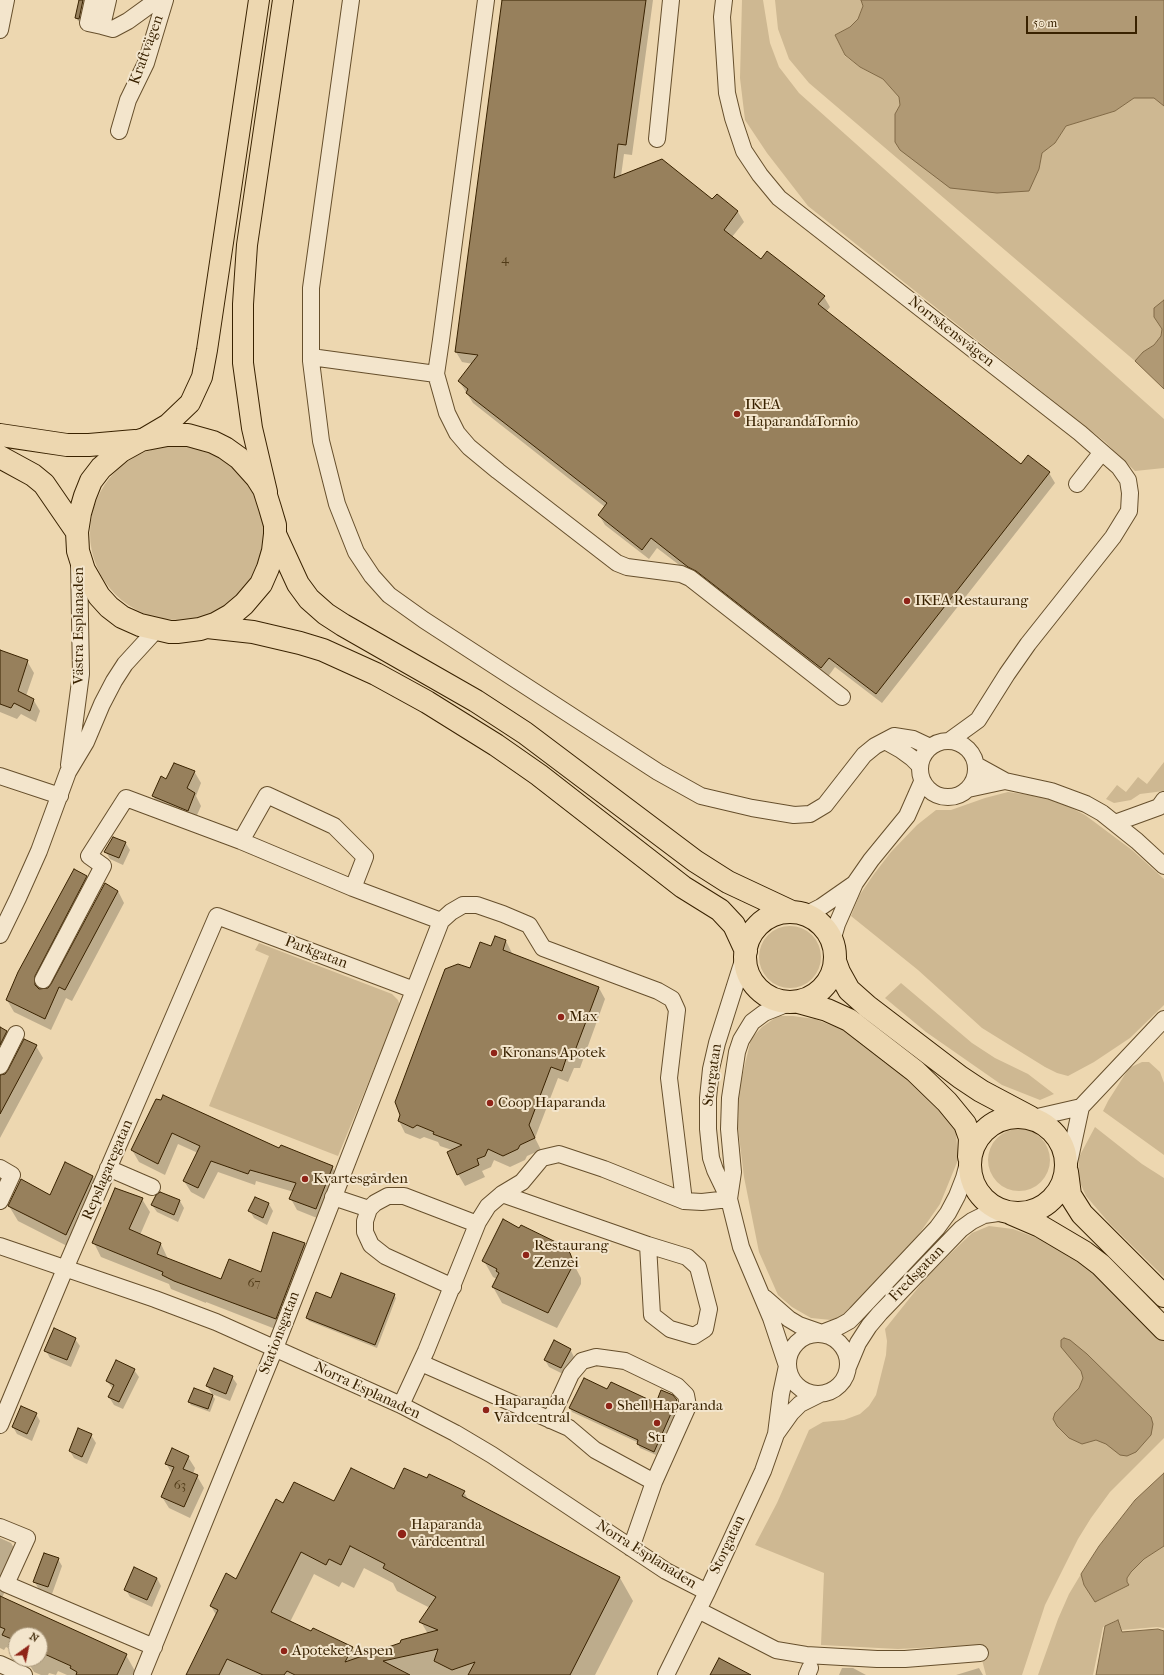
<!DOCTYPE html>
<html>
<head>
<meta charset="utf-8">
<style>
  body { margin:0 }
  #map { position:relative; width:1164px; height:1675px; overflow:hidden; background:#edd7b0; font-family:"IM FELL French Canon",serif }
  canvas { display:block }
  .north { position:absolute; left:8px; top:1627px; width:40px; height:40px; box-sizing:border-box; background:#f3e5cc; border:1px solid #a9977a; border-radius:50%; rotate:33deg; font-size:11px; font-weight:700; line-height:16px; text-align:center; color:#392200 }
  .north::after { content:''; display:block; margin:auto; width:14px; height:18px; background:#8f2418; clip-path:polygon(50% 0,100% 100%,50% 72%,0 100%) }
  .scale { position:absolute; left:1026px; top:16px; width:111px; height:18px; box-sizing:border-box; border:2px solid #392200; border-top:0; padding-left:5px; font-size:12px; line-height:14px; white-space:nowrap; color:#392200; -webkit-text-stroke:3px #f3e5cc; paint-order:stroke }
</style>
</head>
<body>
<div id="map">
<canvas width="1164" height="1675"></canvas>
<div class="north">N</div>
<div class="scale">50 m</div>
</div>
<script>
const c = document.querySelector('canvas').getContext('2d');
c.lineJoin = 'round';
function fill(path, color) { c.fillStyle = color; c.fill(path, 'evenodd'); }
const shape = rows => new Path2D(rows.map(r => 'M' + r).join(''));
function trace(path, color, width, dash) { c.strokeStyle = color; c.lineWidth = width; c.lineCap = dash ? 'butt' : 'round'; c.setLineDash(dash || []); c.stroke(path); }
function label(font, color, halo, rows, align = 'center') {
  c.font = font + ' "IM FELL French Canon",serif'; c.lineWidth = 4; c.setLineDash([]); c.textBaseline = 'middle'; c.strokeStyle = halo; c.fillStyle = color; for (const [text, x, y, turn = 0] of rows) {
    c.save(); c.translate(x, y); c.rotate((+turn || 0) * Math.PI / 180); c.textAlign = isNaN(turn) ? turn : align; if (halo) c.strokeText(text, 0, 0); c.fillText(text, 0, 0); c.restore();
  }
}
fill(shape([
  [742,0,763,0,770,43,779,67,799,93,1164,419,1164,468,1135,471,1104,441,808,206,767,153,745,120,740,78],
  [775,0,861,0,863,6,858,19,850,27,835,35,845,56,860,67,883,79,899,97,900,105,895,114,895,141,900,150,1039,169,1042,153,1055,143,1066,126,1115,111,1134,98,1154,98,1164,106,1164,300,1154,308,1154,317,1162,329,1161,336,1154,345,1143,352,1135,361,809,83,789,59,778,29],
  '90 533a87 87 0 1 1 174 0a87 87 0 1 1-174 0Z',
  [1164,762,1164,791,1140,794,1131,800,1114,803,1106,799,1117,785,1126,792,1138,777,1147,784],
  [1008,792,1052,798,1085,815,1132,850,1164,879,1164,1005,1130,1038,1094,1062,1068,1076,1057,1073,1045,1067,982,1028,918,970,851,916,859,896,874,874,891,852,917,825,936,810,951,810,985,798],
  '759 957a31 31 0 1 1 62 0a31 31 0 1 1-62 0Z',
  [259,943,392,994,398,1000,400,1006,338,1156,209,1106,269,956,255,950],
  [901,983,972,1043,995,1058,1028,1074,1054,1094,1040,1100,1002,1085,926,1032,885,998],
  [778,1016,793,1016,815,1019,843,1030,860,1039,946,1113,956,1132,958,1160,940,1204,910,1247,849,1313,831,1320,811,1318,792,1307,778,1295,759,1252,744,1177,738,1128,739,1089,751,1039,762,1027],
  [1142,1062,1149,1062,1160,1072,1164,1083,1164,1155,1103,1111,1108,1101,1129,1068],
  [1095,1127,1142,1164,1164,1178,1164,1277,1110,1224,1086,1196,1078,1178,1079,1157],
  '988 1160a31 31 0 1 1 62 0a31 31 0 1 1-62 0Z',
  [989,1226,1013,1229,1053,1244,1079,1260,1114,1291,1164,1341,1164,1438,1110,1492,1091,1518,1078,1539,1045,1605,1022,1675,986,1675,978,1645,898,1649,821,1645,824,1573,755,1545,777,1503,809,1430,823,1422,844,1420,860,1414,869,1406,876,1395,886,1355,887,1341,885,1329,925,1279,951,1253,972,1233],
  [1164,1546,1164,1628,1157,1627,1122,1630,1117,1620,1103,1627,1093,1675,1038,1675,1058,1619,1069,1594,1081,1574,1084,1585,1096,1601,1128,1585,1127,1582,1127,1578,1131,1572,1144,1559]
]), '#ceb892');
const water = shape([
  [861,0,1164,0,1164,106,1154,98,1134,98,1115,111,1066,126,1055,143,1042,153,1039,169,1029,191,997,193,950,188,900,150,895,142,895,114,900,105,899,97,883,79,860,67,845,55,835,35,850,27,858,19,863,6,861,0],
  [1164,300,1164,389,1135,361,1143,352,1154,345,1161,336,1162,329,1154,317,1154,308,1164,300],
  [1064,1338,1070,1340,1087,1354,1151,1417,1153,1424,1151,1435,1136,1452,1127,1456,1120,1455,1106,1444,1096,1440,1082,1444,1069,1438,1057,1426,1053,1419,1055,1413,1079,1388,1083,1378,1081,1371,1061,1347,1061,1340,1064,1338],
  [1164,1473,1164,1546,1144,1559,1131,1572,1127,1578,1127,1582,1129,1585,1095,1602,1084,1585,1081,1574,1099,1546,1135,1500,1164,1473],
  [1118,1620,1122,1632,1158,1629,1164,1631,1164,1675,1096,1675,1105,1626,1118,1620]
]);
fill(water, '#b09974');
trace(water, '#806946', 1);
fill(shape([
  [80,0,87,0,81,22,78,21,76,17],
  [503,0,653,0,632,155,624,154,621,176,712,201,717,195,738,212,744,222,732,237,761,260,824,297,830,307,826,312,1021,465,1049,473,1055,483,882,703,835,667,827,678,657,548,649,559,605,525,599,515,605,507,473,403,459,381,473,364,462,362,456,352],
  [0,651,27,661,34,673,26,696,33,699,40,711,36,722,21,714,17,719,0,712],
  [194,771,201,783,196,796,201,806,194,822,160,808,153,796,166,780],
  [125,842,130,850,123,865,110,859,106,852],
  [86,877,93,889,41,989,48,989,118,891,124,903,72,1001,66,998,51,1030,14,1012,7,1000],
  [495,937,506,941,512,953,512,955,599,988,605,999,580,1068,574,1068,568,1082,558,1078,535,1138,541,1150,527,1156,525,1160,510,1167,494,1160,491,1167,482,1171,485,1177,465,1186,458,1174,452,1150,440,1146,438,1142,424,1137,420,1139,405,1133,399,1121,470,969,491,947],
  [0,1028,6,1031,13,1043,0,1069],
  [36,1046,43,1058,0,1138,0,1076,9,1071],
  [157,1100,280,1149,332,1167,339,1178,322,1220,297,1210,291,1199,294,1192,256,1181,255,1185,218,1172,204,1199,191,1192,184,1181,198,1153,178,1144,165,1175,139,1162,132,1150],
  [93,1177,102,1192,75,1250,18,1221,9,1206,50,1196],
  [160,1193,180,1201,184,1208,178,1222,157,1212,152,1205],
  [255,1198,269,1204,273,1211,267,1225,254,1218,250,1211],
  [142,1199,150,1212,140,1235,161,1244,168,1259,221,1280,261,1273,304,1244,312,1258,283,1332,206,1302,206,1303,171,1289,169,1284,101,1257,94,1243],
  [519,1229,564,1246,581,1278,581,1284,557,1328,502,1303,493,1287,497,1279,493,1277,484,1261],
  [394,1295,396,1298,377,1348,309,1321,307,1318,332,1299],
  [75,1339,80,1346,71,1367,50,1358,46,1351],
  [570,1349,574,1357,565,1375,549,1367,545,1360],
  [134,1370,139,1377,123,1409,114,1405,109,1397,113,1389,107,1381],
  [232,1377,237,1384,230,1401,212,1394,207,1386],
  [194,1389,213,1396,215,1399,210,1412,191,1405,189,1402],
  [608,1391,656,1404,672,1396,677,1402,679,1405,656,1455,640,1448,638,1444,639,1443,572,1412,570,1408],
  [36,1414,40,1421,32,1441,17,1434,13,1427],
  [91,1435,96,1443,87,1464,74,1458,70,1451],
  [188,1457,195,1468,193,1474,197,1476,204,1488,190,1518,169,1508,162,1497,172,1474,166,1463],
  [428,1480,464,1492,469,1501,620,1578,633,1601,595,1675,187,1675,216,1615,211,1606,236,1580,284,1505,335,1503,395,1491],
  [364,1568,393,1583,397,1591,430,1608,421,1622,428,1634,358,1659,352,1648,311,1633,290,1622,314,1574,339,1587,342,1582,354,1588],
  [0,1538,11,1543,20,1558,2,1598,126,1655,135,1671,133,1675,67,1675,58,1671,56,1675,49,1673,48,1675,41,1675,34,1672,26,1659,40,1659,40,1635,16,1635,16,1652,6,1647,4,1650,0,1648],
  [58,1559,62,1566,52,1594,39,1590,35,1582],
  [157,1578,161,1586,152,1607,130,1597,126,1590],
  [842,1668,853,1668,866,1675,839,1675],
  [979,1668,983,1675,956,1675]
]), '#0003');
const building = shape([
  [79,0,83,0,79,19,75,18,79,0],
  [502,0,646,0,626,145,618,144,614,178,662,159,712,199,717,194,738,211,724,230,761,259,767,251,825,296,818,304,1021,464,1028,455,1050,472,876,694,829,658,821,668,696,571,688,567,651,538,642,550,598,515,607,503,466,393,468,389,458,381,478,355,455,352,502,0],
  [0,650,28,660,18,691,34,699,30,711,14,703,11,708,0,704,0,650],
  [174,763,195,771,187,788,195,793,188,811,152,796,161,776,166,779,174,763],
  [113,837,126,842,119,858,104,852,113,837],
  [74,869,87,876,35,976,35,985,39,989,48,988,51,984,105,883,118,891,65,990,59,987,45,1019,6,1000,18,972,74,869],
  [495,936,506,940,503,950,599,987,573,1056,567,1056,562,1071,551,1067,529,1125,535,1138,520,1145,518,1149,503,1156,488,1149,485,1156,477,1159,479,1165,457,1175,447,1152,462,1145,433,1134,434,1132,417,1125,413,1128,398,1121,400,1115,395,1102,445,969,458,964,470,968,480,942,491,946,495,936],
  [0,1027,7,1031,0,1045,0,1027],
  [24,1039,37,1045,0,1114,0,1075,5,1074,8,1070,24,1039],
  [163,1095,279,1148,281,1145,333,1166,316,1209,289,1199,296,1183,250,1170,248,1174,211,1161,198,1188,183,1181,200,1146,172,1133,158,1164,131,1150,156,1099,161,1100,163,1095],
  [65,1162,93,1176,66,1235,8,1206,21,1179,50,1195,65,1162],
  [115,1188,143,1198,129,1229,161,1243,157,1254,221,1279,229,1259,261,1272,273,1232,305,1243,276,1319,174,1281,162,1275,163,1272,92,1243,115,1188],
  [160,1192,180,1200,174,1215,151,1205,156,1195,160,1192],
  [255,1197,269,1203,263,1218,248,1211,255,1197],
  [503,1219,519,1228,521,1225,564,1246,570,1253,573,1261,572,1267,548,1313,492,1287,499,1273,496,1271,497,1269,482,1261,503,1219],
  [341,1273,395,1294,375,1345,306,1318,316,1292,331,1298,341,1273],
  [54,1328,76,1338,67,1360,44,1351,54,1328],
  [554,1340,571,1349,561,1368,544,1360,554,1340],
  [116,1360,135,1369,119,1402,108,1397,114,1385,106,1381,116,1360],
  [214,1368,233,1376,226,1394,206,1386,214,1368],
  [584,1378,607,1389,611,1382,656,1403,661,1390,673,1395,677,1400,654,1452,637,1444,638,1440,569,1408,584,1378],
  [194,1388,213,1395,208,1409,188,1402,194,1388],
  [21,1406,37,1413,27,1434,12,1427,21,1406],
  [78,1428,92,1434,82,1457,69,1451,78,1428],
  [172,1448,189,1456,183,1469,198,1475,184,1507,161,1497,174,1467,165,1464,172,1448],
  [351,1468,394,1489,404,1468,427,1478,429,1474,465,1491,462,1496,620,1577,570,1675,468,1675,475,1662,452,1670,434,1661,438,1649,383,1661,410,1675,295,1675,287,1671,284,1675,263,1675,227,1659,219,1675,186,1675,218,1610,210,1606,226,1573,236,1579,276,1499,283,1503,294,1482,334,1501,351,1468],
  [350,1546,385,1564,383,1568,436,1597,419,1622,438,1630,401,1640,400,1643,345,1662,353,1647,313,1628,311,1631,271,1612,301,1552,326,1565,329,1559,341,1565,350,1546],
  [44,1553,59,1558,48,1587,33,1582,44,1553],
  [134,1567,157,1578,147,1600,124,1590,134,1567],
  [0,1596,127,1654,117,1675,76,1675,77,1672,70,1668,71,1666,40,1652,40,1635,16,1635,14,1640,2,1635,5,1629,0,1627,0,1596],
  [719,1658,751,1675,710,1675,719,1658]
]);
fill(building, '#97805c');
trace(building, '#392200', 1);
const minor = shape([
  [93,0,88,23,102,26],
  [108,0,102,26,113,29,128,21,157,0],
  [351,0,311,288,311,361,321,441,337,504,356,552,372,576,389,595,424,620,658,772,701,796,752,808,794,815,810,814,825,805,864,755,875,746,894,736,913,739,930,747],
  [724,0,722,17,727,93,733,118,744,151,760,175,779,198,1080,433,1119,467,1128,480,1130,493,1129,511,1113,537,1028,644,1007,674,978,720,949,741],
  [0,30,6,0],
  [119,131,128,100,146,63,165,0],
  [657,139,671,0],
  [311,357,436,374,447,413,457,433,469,447,498,471,617,563,627,567,681,574,690,578,842,697],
  [436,374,441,340,486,0],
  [1077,484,1102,452],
  '920 769a28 28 0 1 1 56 0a28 28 0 1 1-56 0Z',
  [885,741,901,750,912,758,920,766],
  [69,765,81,674,79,563],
  [976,765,1005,781,1051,791,1086,804,1102,813,1137,841,1164,866],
  [0,776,60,796],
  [968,789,1005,781],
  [1115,823,1159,807,1164,800],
  [241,841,267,795,334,826,365,857,353,888],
  [805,915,821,907,854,884],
  [0,935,18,898,39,851,68,772,86,742,102,704,114,681,125,664,157,629],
  [832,941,837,924,855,883,871,860,907,816,922,782],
  [746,951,717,1043,711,1069,708,1098,708,1129,711,1158,715,1170,729,1199,741,1247,771,1318,787,1366,781,1394,776,1434],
  [43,980,103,866,89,856,126,798,241,841,353,888,441,921],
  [0,1066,16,1034],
  [1081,1107,1164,1019],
  [1033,1118,1081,1107,1067,1172],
  [0,1168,12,1175,0,1201],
  [108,1168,152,1187],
  [502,1194,648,1245,652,1315,670,1329,694,1336,705,1329,709,1309,698,1267,687,1257,648,1245],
  [333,1197,369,1209],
  [729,1199,733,1172,729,1129,730,1098,737,1052,741,1040,752,1022,764,1013,789,1003],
  [0,1246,155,1299,216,1322,401,1405,455,1433,492,1455,666,1571,707,1592],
  [453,1287,385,1256,371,1245,365,1232,365,1221,369,1209,375,1203,388,1196,404,1196,477,1224],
  [765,1298,789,1319,799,1325,822,1333,840,1326,849,1321,856,1314,937,1228,948,1213,957,1196,964,1178,969,1159],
  '788 1364a30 30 0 1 1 60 0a30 30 0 1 1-60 0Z',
  [421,1363,569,1428,595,1450,654,1482],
  [848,1367,858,1343,869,1326,880,1313,961,1229,972,1221,984,1215,998,1213,1012,1214],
  [401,1405,426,1351,478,1222,488,1206,502,1194,522,1182,542,1158,559,1154,604,1169,684,1201,702,1202,729,1199],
  [550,1420,571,1374,582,1361,596,1357,625,1361,677,1386,686,1395,688,1406,654,1482,631,1548],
  [0,1425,65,1269,217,916,414,990],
  [0,1527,27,1538,6,1584,154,1647],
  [698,1610,776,1650,806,1655,877,1659,905,1659,980,1653],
  [0,1664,24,1675],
  [142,1675,275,1348,441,921,451,912,463,905,477,905,503,914,529,925,543,948,658,991,672,999,677,1010,669,1078,684,1201],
  [666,1675,707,1592,763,1471,776,1434,791,1413,800,1404,820,1394],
  [807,1675,810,1668]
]);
const major = shape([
  [146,437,168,424,190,403,202,377,207,350,259,0],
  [267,492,252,428,243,363,243,304,247,245,283,0]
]);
const highway = shape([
  [0,435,67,445,89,445,135,441],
  [0,457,33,475,44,484,77,532],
  [275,534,273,551,268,568,261,584,244,604,231,615,215,624,200,629,177,632,170,632,140,625,122,617,109,607,99,596,84,570,78,551,77,532,80,513,85,496,91,481,101,468,121,451,141,440,167,435,188,435,213,442,225,448,239,458,257,478,264,489,270,508,275,525,275,534,298,584,309,599,326,614,343,625,476,701,525,733,695,861,728,882,792,912],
  [207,627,253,632,300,643,323,650,376,674,427,702,496,745,539,775,683,887,720,910,734,925,746,951],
  '745 957a45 45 0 1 1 90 0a45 45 0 1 1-90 0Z',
  [835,961,839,972,849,990,867,1006,960,1077,981,1091,1030,1117],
  [798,1002,827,1010,849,1020,915,1071,947,1102,965,1124,970,1138,969,1157],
  '970 1165a48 48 0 1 1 96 0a48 48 0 1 1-96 0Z',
  [1067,1172,1070,1195,1082,1214,1164,1296],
  [1012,1214,1040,1226,1084,1252,1101,1265,1164,1329]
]);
trace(minor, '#664f2c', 18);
trace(major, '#392200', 22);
trace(highway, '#392200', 24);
trace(minor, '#f3e5cc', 16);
trace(major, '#edd7b0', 20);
trace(highway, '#edd7b0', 22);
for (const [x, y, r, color] of [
  [737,414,4,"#8f2418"],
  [907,601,4,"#8f2418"],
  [561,1017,4,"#8f2418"],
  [494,1053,4,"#8f2418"],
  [490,1103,4,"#8f2418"],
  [305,1179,4,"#8f2418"],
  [526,1255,4,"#8f2418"],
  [609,1406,4,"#8f2418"],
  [486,1410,4,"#8f2418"],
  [657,1423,4,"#8f2418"],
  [402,1534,5,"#8f2418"],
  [284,1651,4,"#8f2418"]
]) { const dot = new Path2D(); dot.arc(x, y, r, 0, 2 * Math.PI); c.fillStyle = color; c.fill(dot); trace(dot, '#f3e5cc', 1.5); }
label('13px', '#503a17', null, [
  ["4",505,260],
  ["67",254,1284],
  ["63",180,1486]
]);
label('15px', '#392200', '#f3e5cc', [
  ["Kraftvägen",147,50,-70],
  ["Norrskensvägen",951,332,38],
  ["Västra Esplanaden",79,626,-90],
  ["Parkgatan",316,953,21],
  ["Storgatan",713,1075,-82],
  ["Repslagaregatan",108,1170,-67],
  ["Fredsgatan",917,1274,-46],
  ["Stationsgatan",280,1333,-69],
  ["Norra Esplanaden",367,1391,25],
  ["Storgatan",728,1545,-65],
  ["Norra Esplanaden",646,1555,32]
]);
label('15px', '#392200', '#f3e5cc', [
  ["IKEA",745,405],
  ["HaparandaTornio",745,422],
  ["IKEA Restaurang",915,601],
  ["Max",569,1017],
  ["Kronans Apotek",502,1053],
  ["Coop Haparanda",498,1103],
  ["Kvartesgården",313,1179],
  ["Restaurang",534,1246],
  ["Zenzei",534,1263],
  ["Haparanda",494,1401],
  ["Vårdcentral",494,1418],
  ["Shell Haparanda",617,1406],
  ["St1",657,1438,"center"],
  ["Haparanda",411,1525],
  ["vårdcentral",411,1542],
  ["Apoteket Aspen",292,1651]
], 'left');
</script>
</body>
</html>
